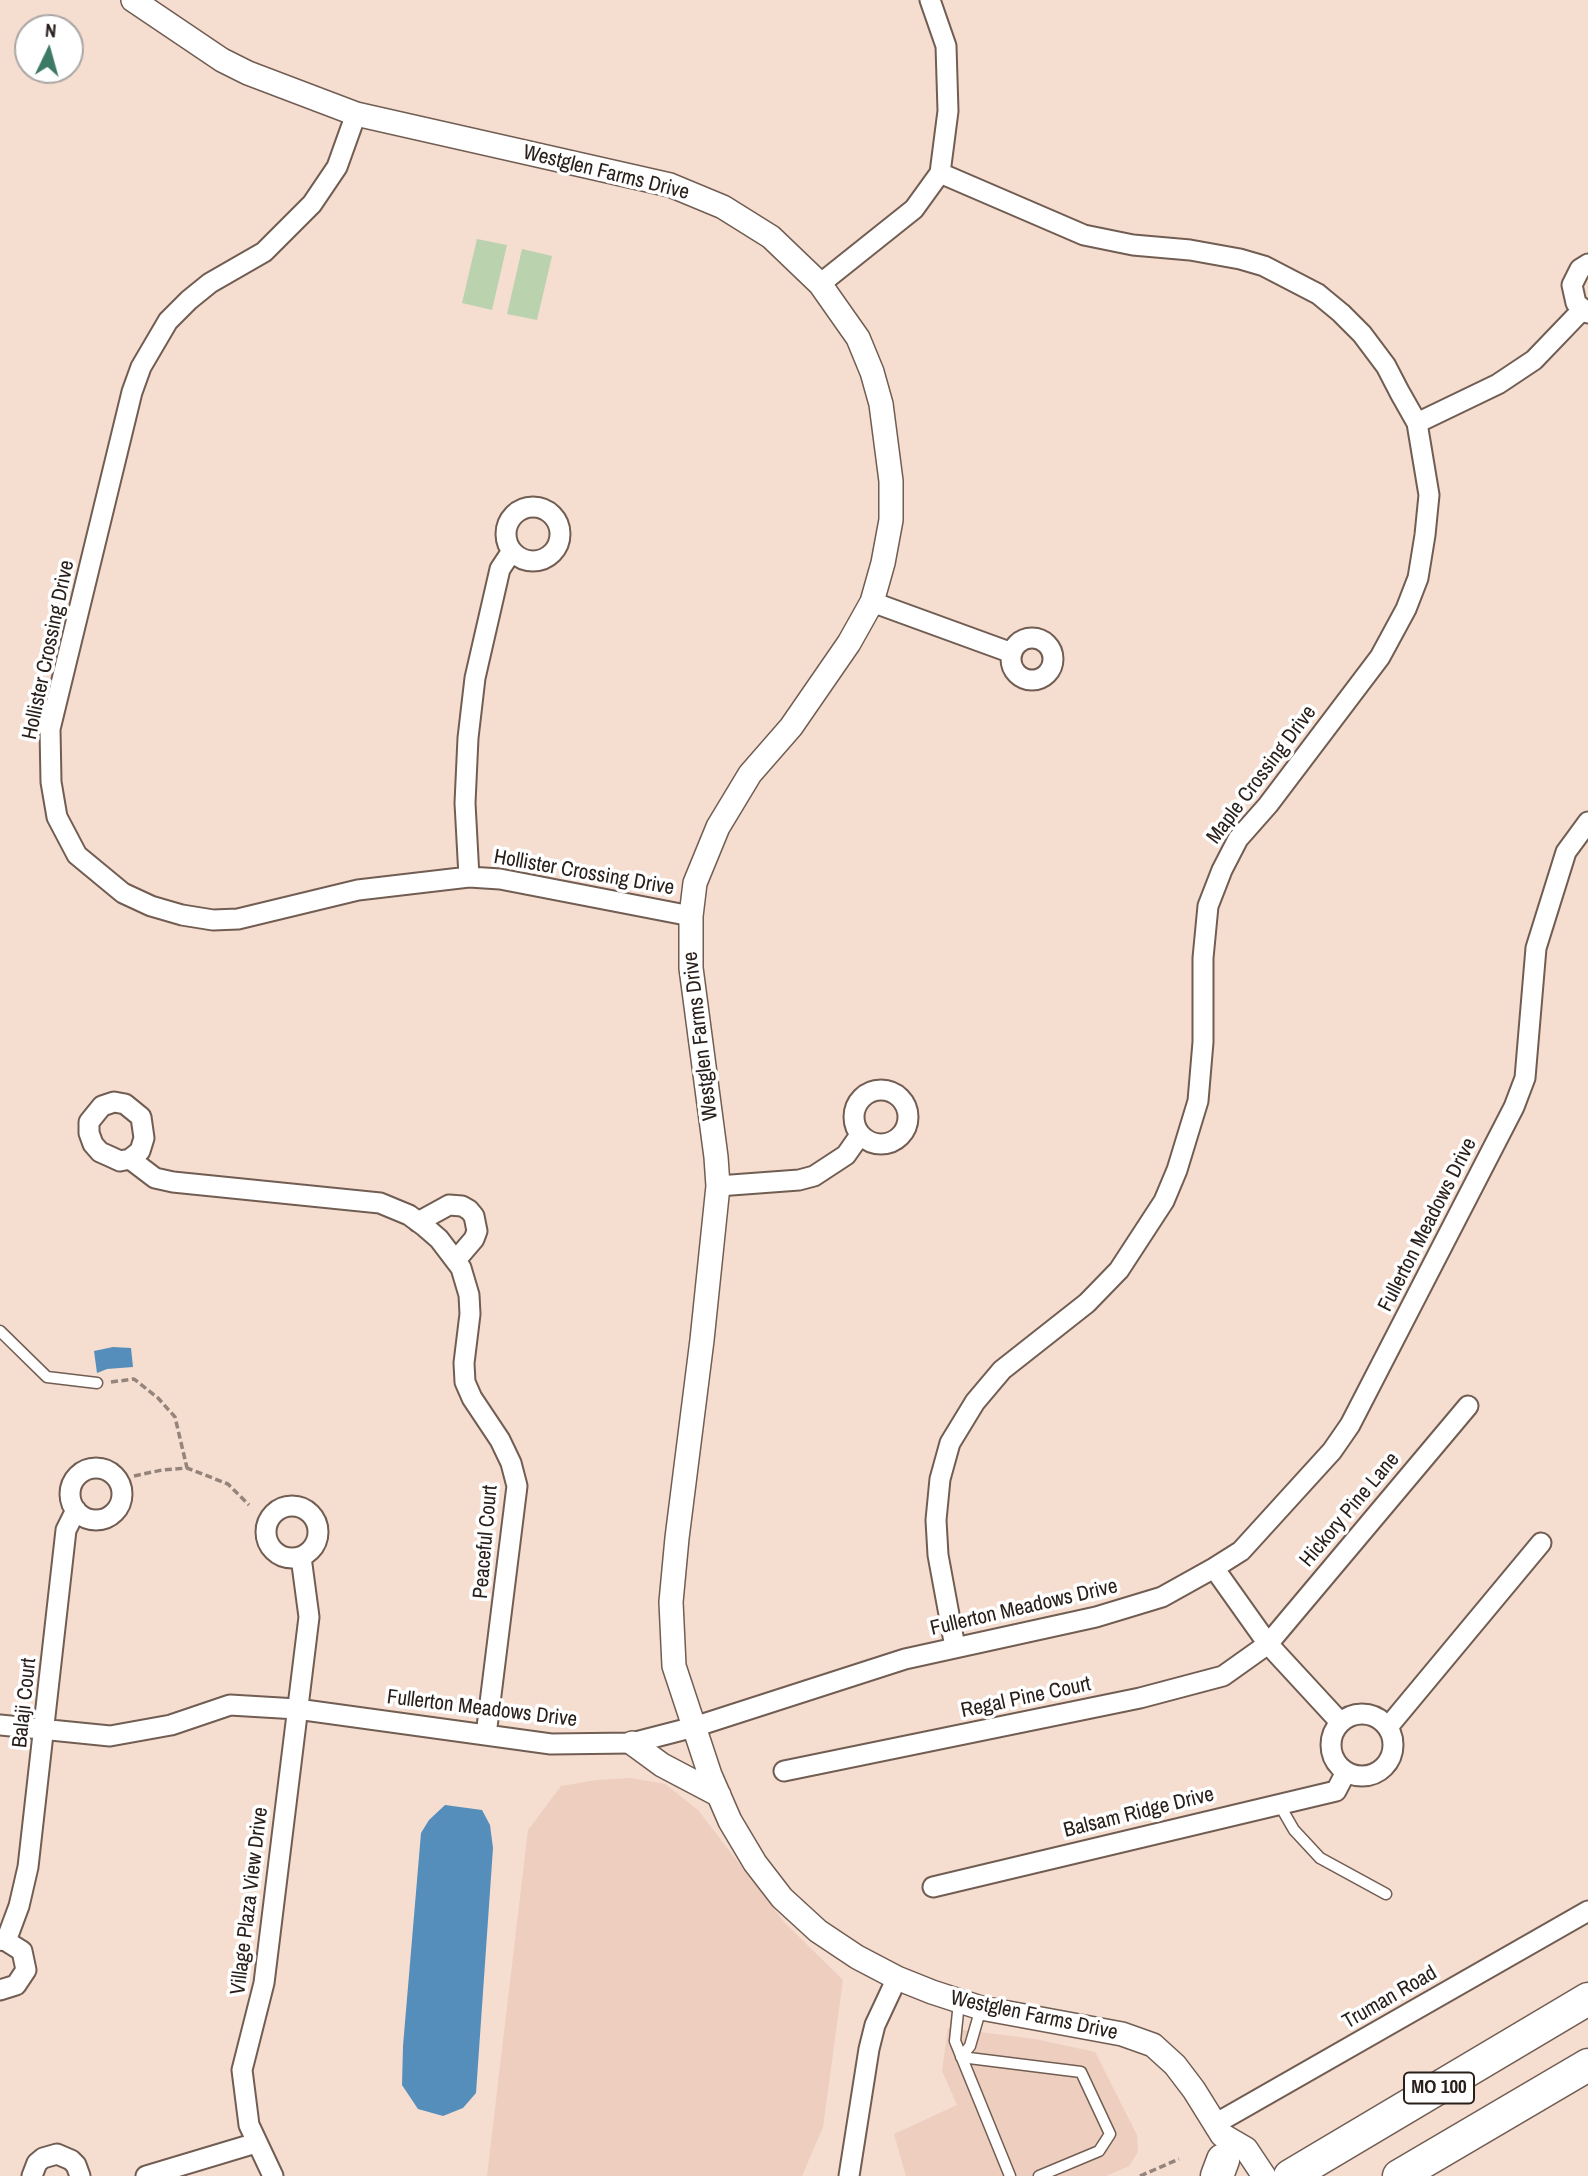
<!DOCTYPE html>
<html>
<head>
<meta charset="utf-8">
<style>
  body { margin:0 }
  #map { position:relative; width:1588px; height:2176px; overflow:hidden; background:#f5ddd0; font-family:"Archivo Narrow",sans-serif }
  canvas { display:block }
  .north { position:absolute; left:14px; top:14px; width:70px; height:70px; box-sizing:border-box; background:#fff; border:2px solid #a9a6a4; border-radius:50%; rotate:5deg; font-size:19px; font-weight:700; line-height:28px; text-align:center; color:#29201c }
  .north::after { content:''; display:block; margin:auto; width:24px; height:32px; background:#3d7a66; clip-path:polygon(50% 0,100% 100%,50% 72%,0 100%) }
</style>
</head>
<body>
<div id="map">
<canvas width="1588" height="2176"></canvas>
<div class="north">N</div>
</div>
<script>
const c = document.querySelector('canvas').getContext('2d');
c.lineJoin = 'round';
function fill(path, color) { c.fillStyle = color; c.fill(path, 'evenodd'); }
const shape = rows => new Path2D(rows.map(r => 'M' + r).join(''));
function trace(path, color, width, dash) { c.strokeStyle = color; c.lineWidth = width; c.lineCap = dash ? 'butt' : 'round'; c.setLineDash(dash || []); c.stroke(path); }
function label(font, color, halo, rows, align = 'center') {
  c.font = font + ' "Archivo Narrow",sans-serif'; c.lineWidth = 7; c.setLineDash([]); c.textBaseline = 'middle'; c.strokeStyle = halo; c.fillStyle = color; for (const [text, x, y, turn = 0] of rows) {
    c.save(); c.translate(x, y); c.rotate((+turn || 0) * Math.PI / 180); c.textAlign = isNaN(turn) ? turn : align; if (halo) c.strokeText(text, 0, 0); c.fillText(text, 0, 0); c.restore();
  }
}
fill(shape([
  [630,1778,665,1784,698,1810,784,1922,843,1980,823,2127,802,2176,487,2176,528,1830,561,1786,597,1780],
  [948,2028,1035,2039,1095,2052,1137,2135,1138,2152,1129,2166,1106,2176,906,2176,894,2134,957,2105,942,2071]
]), '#eecebe');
fill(shape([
  [477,239,507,245,492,310,462,303],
  [522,249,552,256,537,320,507,314]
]), '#bbd2ae');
fill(shape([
  [113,1347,131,1348,133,1367,107,1369,97,1373,94,1351],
  [445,1805,482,1810,490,1825,493,1848,476,2093,463,2108,443,2116,418,2109,402,2085,403,2046,421,1833,429,1820]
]), '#558ebb');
const service = shape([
  [0,1331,47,1377,97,1383],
  [1279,1804,1294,1830,1320,1858,1386,1894],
  [959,2002,955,2041,1010,2176],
  [961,2057,1081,2072,1110,2134,1099,2151,1039,2176],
  [961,2057,970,2046,981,2008]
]);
const minor = shape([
  [356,114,337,167,312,204,264,252,210,283,189,300,168,321,141,367,132,392,50,729,51,782,57,817,77,855,123,893,151,906,182,915,213,920,238,919,358,890,469,877,500,879,691,916],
  [940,173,1084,235,1133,245,1190,250,1240,259,1264,266,1318,294,1341,313,1362,334,1386,366,1400,393,1417,423,1429,495,1425,535,1418,578,1406,609,1380,657,1268,805,1238,839,1222,870,1208,906,1203,958,1203,1042,1198,1101,1177,1170,1164,1201,1119,1270,1087,1303,1002,1370,975,1402,950,1443,940,1479,936,1520,938,1555,955,1647],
  [1588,264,1580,269,1572,285,1576,303,1588,313],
  [820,284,914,209,940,173,948,111,946,46,930,0],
  [1417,423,1498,384,1534,360,1582,310],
  '506 534a27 27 0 1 1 54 0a27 27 0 1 1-54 0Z',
  [872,602,1012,653],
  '1011 659a21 21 0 1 1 42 0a21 21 0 1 1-42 0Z',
  [469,877,465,803,468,738,475,678,500,569,512,551],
  '854 1117a27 27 0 1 1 54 0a27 27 0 1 1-54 0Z',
  [130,1159,140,1151,144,1138,141,1117,125,1104,114,1102,102,1106,89,1122,89,1133,93,1144,100,1152,109,1156,120,1161,130,1159,155,1178,173,1182,380,1203,409,1215,424,1226,439,1239,461,1268,469,1295,470,1314,464,1363,465,1382,472,1398,500,1440,511,1463,517,1486,486,1735],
  [718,1186,799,1180,814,1176,846,1155,860,1135],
  [418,1222,449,1205,462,1206,469,1210,474,1216,477,1231,474,1239,456,1260],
  '70 1494a26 26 0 1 1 52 0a26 26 0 1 1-52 0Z',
  '266 1532a26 26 0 1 1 52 0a26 26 0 1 1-52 0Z',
  [1214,1568,1268,1644,1340,1722],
  '1331 1745a31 31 0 1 1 62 0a31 31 0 1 1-62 0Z',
  [0,1725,110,1736,171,1725,230,1705,297,1709,551,1744,632,1743,694,1727,905,1659,1096,1617,1162,1597,1214,1568,1241,1551,1332,1451,1350,1425,1514,1107,1525,1078,1536,948,1566,852,1588,822],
  [1388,1727,1541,1543],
  [784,1771,1140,1698,1223,1676,1268,1644,1468,1406],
  [933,1887,1336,1791,1346,1772],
  [0,1940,6,1941,22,1951,26,1970,16,1985,0,1990],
  [6,1941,19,1906,28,1867,66,1530,76,1510],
  [1215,2124,1588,1911],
  [32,2176,37,2163,43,2158,57,2154,71,2160,76,2165,80,2176],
  [146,2176,256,2143],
  [273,2176,249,2125,242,2070,264,1983,309,1617,301,1557],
  [849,2176,869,2049,875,2025,897,1978]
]);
const tertiary = shape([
  [133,0,222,60,248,73,356,114,670,185,723,207,771,237,820,284,858,338,872,372,881,404,891,481,891,520,883,563,872,602,849,643,791,727,750,774,718,827,695,883,691,916,691,968,716,1157,718,1186,702,1340,677,1538,671,1602,674,1666,710,1775,730,1821,755,1863,782,1898,818,1931,857,1957,897,1978,932,1992,981,2008,1122,2034,1153,2045,1175,2065,1194,2090,1222,2135,1246,2149,1264,2176],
  [632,1743,662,1765,719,1795]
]);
const trunk = shape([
  [1217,2176,1223,2160],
  [1290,2176,1588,1999],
  [1399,2176,1588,2065]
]);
trace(service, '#715d52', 13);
trace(minor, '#715d52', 23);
trace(tertiary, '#715d52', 26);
trace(trunk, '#715d52', 35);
trace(shape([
  [111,1382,134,1379,158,1398,175,1417,187,1468],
  [134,1476,162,1470,187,1468,228,1484,249,1505],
  [1140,2176,1179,2159]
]), '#95847b', 3.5, [7, 3.5]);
trace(service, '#fff', 10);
trace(minor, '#fff', 19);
trace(tertiary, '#fff', 23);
trace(trunk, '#fff', 32);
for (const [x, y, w] of [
  [1439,2088,70]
]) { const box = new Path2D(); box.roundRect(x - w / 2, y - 15.5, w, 31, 5); c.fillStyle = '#fff'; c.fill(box); trace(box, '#29201c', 2); }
label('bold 19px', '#29201c', null, [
  ["MO 100",1439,2088]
]);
label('21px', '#29201c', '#fff', [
  ["Westglen Farms Drive",606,173,14],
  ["Hollister Crossing Drive",49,650,-78],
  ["Maple Crossing Drive",1262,775,-53],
  ["Hollister Crossing Drive",584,873,10],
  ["Westglen Farms Drive",701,1036,-97],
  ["Fullerton Meadows Drive",1428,1225,-63],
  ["Hickory Pine Lane",1350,1510,-50],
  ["Peaceful Court",486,1542,-85],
  ["Fullerton Meadows Drive",1024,1608,-13],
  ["Regal Pine Court",1026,1698,-12],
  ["Balaji Court",25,1703,-84],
  ["Fullerton Meadows Drive",482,1709,7],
  ["Balsam Ridge Drive",1139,1813,-14],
  ["Village Plaza View Drive",250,1901,-83],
  ["Truman Road",1390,1998,-30],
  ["Westglen Farms Drive",1034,2016,12]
]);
</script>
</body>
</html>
